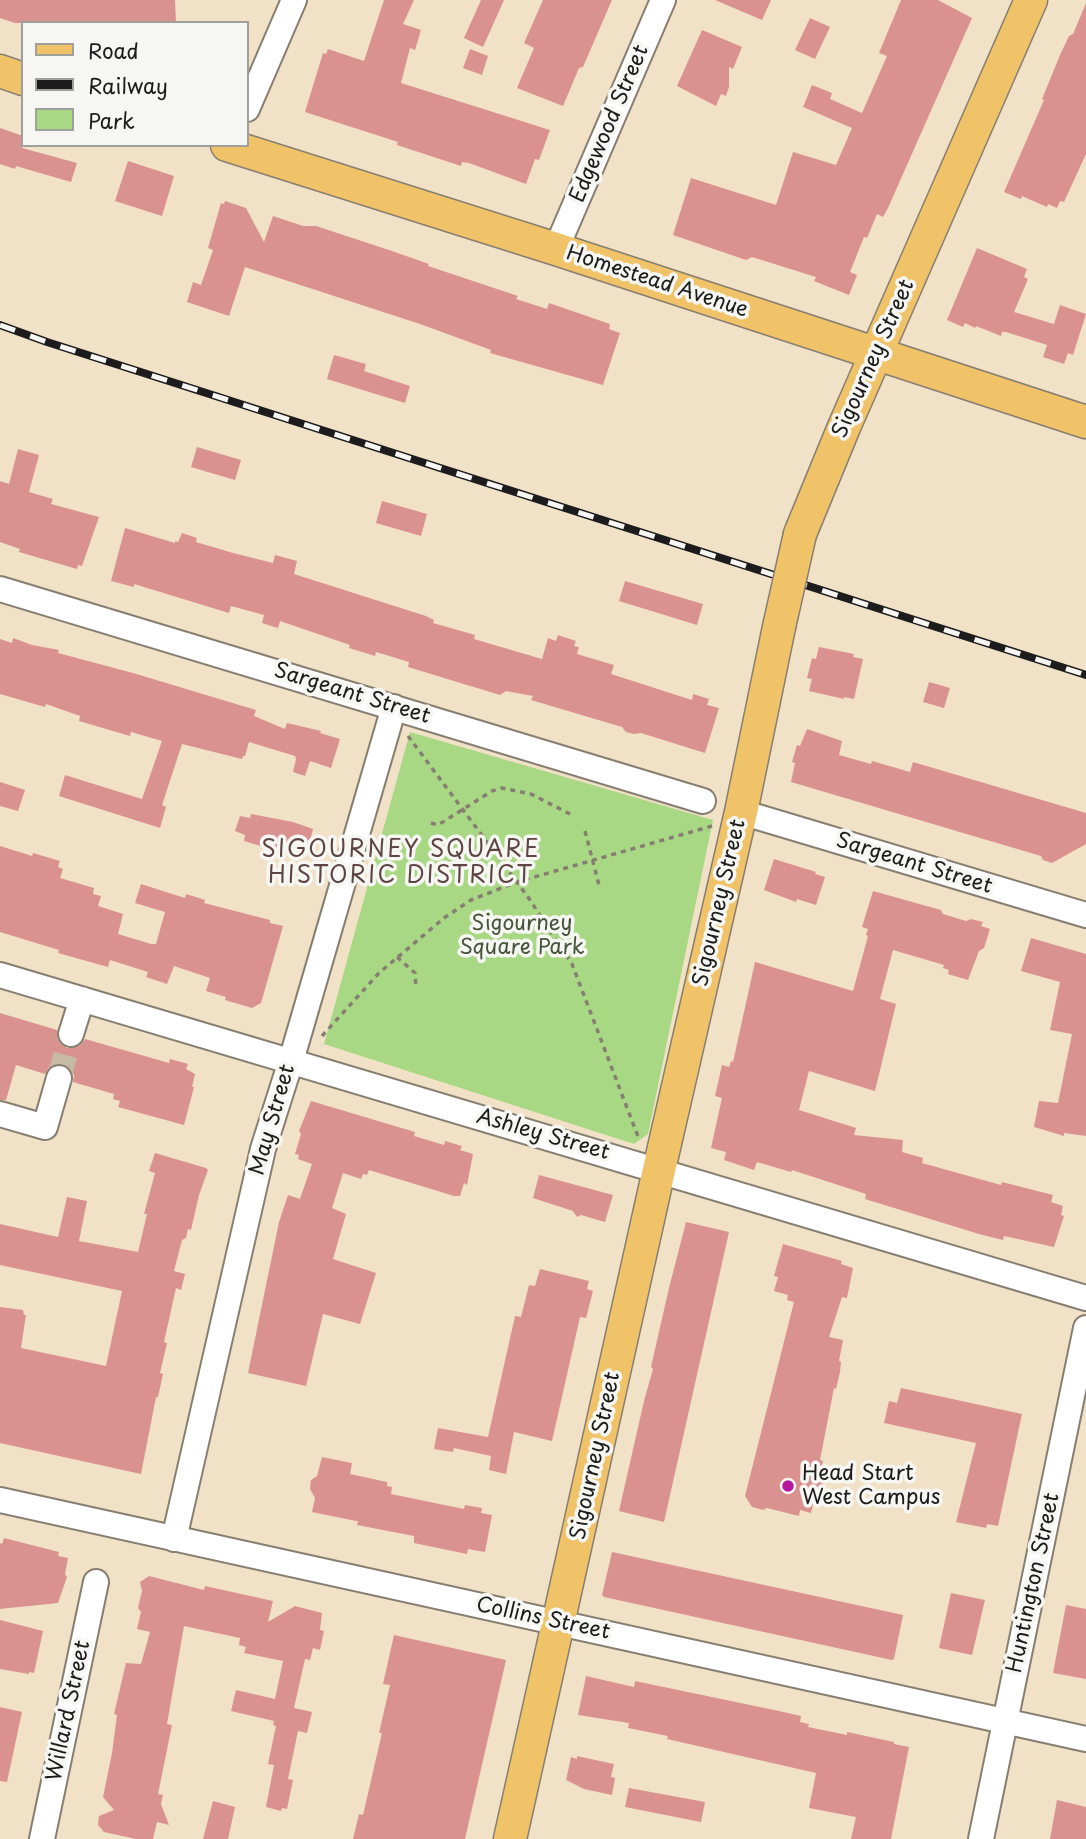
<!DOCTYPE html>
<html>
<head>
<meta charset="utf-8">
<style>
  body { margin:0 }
  #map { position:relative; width:1086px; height:1839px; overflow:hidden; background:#f1e1c6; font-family:"Playpen Sans",sans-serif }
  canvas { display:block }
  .legend { position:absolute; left:21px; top:21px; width:228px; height:126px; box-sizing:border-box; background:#f6f6f2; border:2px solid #9f9f9c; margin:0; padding:9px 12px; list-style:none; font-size:21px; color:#1c1c1c }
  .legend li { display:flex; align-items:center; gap:14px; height:35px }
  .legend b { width:35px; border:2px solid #9f9f9c }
</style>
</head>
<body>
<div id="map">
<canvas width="1086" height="1839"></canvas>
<ul class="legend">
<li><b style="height:9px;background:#f1c369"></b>Road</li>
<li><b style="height:9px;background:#1c1c1c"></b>Railway</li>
<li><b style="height:19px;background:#a9d885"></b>Park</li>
</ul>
</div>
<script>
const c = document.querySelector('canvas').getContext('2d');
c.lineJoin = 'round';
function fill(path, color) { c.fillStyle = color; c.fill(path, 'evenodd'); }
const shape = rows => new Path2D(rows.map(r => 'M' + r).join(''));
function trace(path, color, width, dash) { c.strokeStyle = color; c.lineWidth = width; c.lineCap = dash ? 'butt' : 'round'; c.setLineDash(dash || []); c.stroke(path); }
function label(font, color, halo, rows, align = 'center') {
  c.font = font + ' "Playpen Sans",sans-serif'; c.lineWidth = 7; c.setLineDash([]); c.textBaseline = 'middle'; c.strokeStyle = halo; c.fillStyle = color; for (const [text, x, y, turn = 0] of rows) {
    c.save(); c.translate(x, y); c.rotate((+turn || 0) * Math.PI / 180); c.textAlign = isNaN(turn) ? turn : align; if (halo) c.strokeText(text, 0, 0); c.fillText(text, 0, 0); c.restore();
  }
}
fill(shape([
  [410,732,713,820,648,1134,634,1144,324,1044]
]), '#a9d885');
fill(shape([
  [0,0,175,0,176,23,15,23,0,18],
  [384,0,414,0,403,24,421,30,415,50,410,48,401,83,550,130,539,160,535,159,526,184,469,163,462,162,461,166,397,145,398,142,305,112,323,53,326,54,328,49,364,61],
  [481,0,504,0,483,47,464,38],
  [543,0,612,0,583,67,579,68,563,106,517,88,534,48,524,43],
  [715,0,771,0,762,20],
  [901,0,938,0,972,18,888,208,883,217,877,214,867,238,864,237,850,272,857,275,849,295,814,281,816,277,752,257,746,260,673,235,691,178,776,205,793,152,836,165,852,128,803,107,812,85,832,93,830,99,862,113,887,56,879,53],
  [1086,3,1086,154,1064,202,1060,201,1057,208,1048,204,1047,207,1022,196,1021,199,1004,192,1044,100,1042,99,1060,55,1069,36,1073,34],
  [810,18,830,27,815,59,795,50],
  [702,30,742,47,733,69,729,67,729,87,726,96,721,94,716,106,677,86],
  [470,49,488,56,482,75,463,68],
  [0,128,23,136,22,148,77,163,71,182,16,166,15,169,0,164],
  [128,161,174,176,162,216,115,201],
  [225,201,246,208,264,242,273,216,303,226,316,226,389,250,429,264,428,266,518,296,516,299,547,309,549,303,610,324,609,329,620,333,603,385,490,353,491,350,420,324,245,267,229,316,187,302,193,282,201,285,213,250,208,248,221,203,224,204],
  [977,248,1027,269,1024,277,1028,279,1014,312,1054,324,1060,305,1086,314,1073,355,1068,353,1064,364,1043,357,1047,345,1006,332,1002,332,1001,336,976,326,975,328,965,323,963,327,947,320],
  [334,355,366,364,364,371,410,386,405,403,327,379],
  [197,447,241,460,235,480,191,467],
  [18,449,39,455,29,492,53,499,51,504,99,517,82,566,78,565,77,569,19,552,20,549,0,542,0,481,9,484],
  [382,501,427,514,421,536,376,523],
  [125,528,175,543,175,541,178,542,182,533,197,538,196,542,233,553,273,563,275,555,297,561,294,574,426,616,434,620,433,623,475,635,474,639,542,659,548,638,556,641,558,635,576,641,574,646,579,647,577,654,614,665,611,674,692,700,693,694,709,699,707,705,719,708,705,753,641,733,634,734,626,732,622,727,531,700,533,696,506,691,500,695,408,667,409,662,376,652,375,656,349,648,350,645,280,621,278,628,262,623,264,615,231,606,229,613,134,584,134,587,111,581],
  [625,581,703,604,697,625,619,601],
  [13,638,32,645,59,650,58,653,133,673,256,710,254,716,285,729,287,723,321,731,320,733,340,739,331,768,310,761,305,776,293,772,296,759,295,756,249,742,245,756,243,756,242,759,182,744,162,805,166,807,160,828,59,796,65,775,142,799,162,741,131,732,130,736,79,721,80,716,46,704,45,707,0,694,0,639,12,643],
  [819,647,854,654,853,657,863,659,854,699,844,697,844,699,809,691,812,679,807,678,812,658,816,659],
  [929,682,950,688,944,708,923,702],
  [807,729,842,741,839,755,871,764,872,761,910,772,913,762,1086,813,1086,844,1052,863,1043,860,1041,856,791,782,795,763,792,762,797,745,800,746],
  [0,782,25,790,18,811,0,806],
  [251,814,293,822,313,829,309,844,300,842,296,856,264,849,264,847,244,841,245,835,235,831,240,816,250,818],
  [0,846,32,856,33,853,60,861,58,867,63,869,60,878,94,888,93,894,101,896,98,906,123,914,118,934,151,944,156,944,165,912,135,903,141,884,185,898,186,894,205,900,204,903,270,920,270,923,283,926,261,1003,252,1008,225,1000,226,997,206,991,210,978,174,966,167,984,146,977,148,972,110,960,108,967,58,953,59,950,0,932],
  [774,859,816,872,815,874,825,877,816,905,797,899,796,902,764,890],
  [873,891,941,910,943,914,966,921,971,919,983,922,981,926,990,929,984,948,979,951,968,980,948,974,949,970,943,968,944,965,893,950,880,999,896,1004,875,1091,809,1071,799,1110,856,1128,854,1135,903,1140,902,1152,923,1158,922,1163,1001,1185,1002,1182,1053,1195,1051,1202,1063,1206,1061,1215,1064,1216,1054,1247,1004,1236,1003,1240,979,1234,865,1199,866,1194,792,1170,791,1172,757,1162,754,1170,724,1160,726,1152,711,1148,722,1098,715,1096,722,1065,729,1067,731,1061,733,1062,755,962,853,991,868,936,866,935,868,929,862,927],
  [1031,938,1086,954,1086,1136,1064,1133,1064,1136,1034,1127,1039,1101,1058,1103,1072,1034,1050,1030,1060,982,1021,971],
  [0,1013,57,1030,60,1043,67,1048,80,1045,85,1039,169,1063,170,1059,188,1064,186,1069,195,1074,192,1087,194,1087,184,1125,118,1107,120,1101,113,1099,114,1094,73,1082,74,1075,70,1068,62,1064,49,1067,45,1074,16,1065,6,1100,0,1100],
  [311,1101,415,1132,414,1136,444,1145,445,1141,462,1146,460,1150,473,1154,467,1185,464,1183,460,1196,454,1196,369,1170,367,1175,363,1174,361,1179,343,1173,332,1208,346,1214,333,1259,376,1273,360,1324,323,1314,306,1386,248,1373,279,1222,288,1195,300,1199,312,1164,298,1159,299,1155,295,1154,301,1134,299,1131],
  [155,1153,206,1168,208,1170,199,1195,191,1230,188,1229,186,1238,182,1240,174,1271,185,1274,181,1290,176,1288,164,1342,167,1343,160,1373,163,1374,158,1397,156,1397,141,1474,0,1443,0,1307,23,1310,24,1315,26,1315,21,1348,106,1366,122,1291,0,1265,0,1224,58,1237,67,1197,87,1201,79,1241,138,1252,147,1214,144,1214,155,1173,149,1171],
  [539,1175,613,1195,605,1222,581,1215,577,1217,573,1211,533,1198],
  [686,1222,729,1232,664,1522,619,1511,644,1401,653,1369,651,1367,669,1288],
  [783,1244,842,1261,841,1264,853,1268,847,1298,842,1297,829,1337,843,1340,839,1361,841,1362,840,1372,836,1389,834,1388,820,1460,823,1461,820,1473,825,1474,819,1501,814,1500,811,1513,800,1510,799,1516,767,1508,763,1510,752,1507,745,1496,794,1302,787,1300,788,1295,774,1291,778,1277,774,1276],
  [540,1269,589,1281,587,1289,593,1291,586,1318,580,1317,552,1441,514,1432,506,1474,489,1470,491,1456,454,1448,453,1452,434,1449,438,1428,488,1437,515,1316,521,1317,529,1285,535,1286],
  [901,1388,1022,1414,998,1526,987,1524,986,1528,956,1522,976,1443,884,1423,889,1401,897,1403],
  [322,1457,352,1463,350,1474,387,1482,387,1486,392,1487,391,1494,464,1509,465,1505,482,1508,481,1513,492,1515,485,1552,468,1549,467,1554,414,1543,414,1536,357,1525,358,1521,356,1521,312,1512,315,1498,310,1489,311,1480,317,1476],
  [4,1538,59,1552,58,1556,68,1558,65,1574,67,1577,58,1603,0,1609,0,1543,2,1544],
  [612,1552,903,1615,894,1659,892,1660,604,1597,602,1595],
  [149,1576,204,1590,205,1586,273,1601,268,1622,295,1606,322,1613,320,1630,324,1631,320,1650,313,1648,310,1660,305,1659,294,1708,312,1712,307,1733,298,1731,288,1779,293,1780,287,1809,282,1808,281,1811,266,1807,274,1765,268,1764,276,1726,273,1725,274,1721,231,1711,236,1690,275,1699,283,1661,244,1653,246,1647,239,1645,240,1638,184,1626,167,1724,172,1725,158,1794,163,1795,161,1804,169,1825,157,1822,153,1839,136,1839,104,1832,98,1825,99,1816,114,1810,103,1797,112,1753,117,1715,114,1714,126,1663,141,1664,150,1632,137,1629,141,1612,138,1608,142,1591,140,1582],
  [951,1593,985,1600,972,1655,939,1648],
  [1066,1605,1086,1609,1086,1679,1053,1673],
  [0,1620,43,1631,34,1673,29,1672,29,1674,0,1669],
  [394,1635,506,1660,465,1839,353,1839,359,1814,363,1815,382,1733,379,1733,390,1685,383,1684],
  [586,1676,634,1687,635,1681,779,1711,801,1716,800,1722,809,1724,808,1727,847,1735,847,1732,894,1742,894,1744,909,1747,891,1839,851,1839,856,1817,809,1808,816,1773,667,1739,668,1736,628,1728,629,1723,578,1715],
  [0,1707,22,1712,7,1782,0,1781],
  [577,1756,614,1764,611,1777,615,1778,612,1795,584,1789,566,1780,571,1757,577,1759],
  [629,1788,705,1802,701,1822,625,1807],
  [1057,1800,1086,1807,1086,1839,1050,1839],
  [213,1801,235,1807,228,1839,203,1839]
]), '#da9290');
trace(shape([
  [59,1078,71,1034]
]), '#c6baa4', 24, [24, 12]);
const minor = shape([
  [247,109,294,0],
  [556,249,663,0],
  [0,589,703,801],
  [741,812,1086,915],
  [0,975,1086,1298],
  [71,1034,82,999],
  [0,1114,45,1127,59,1078],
  [0,1500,1086,1739],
  [174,1539,263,1149,291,1061,394,707],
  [42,1839,96,1582],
  [981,1839,1086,1328]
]);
const major = shape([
  [0,71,23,79],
  [227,145,556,249,1086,422],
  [800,534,844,427,1031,0],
  [510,1839,663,1152,741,812,779,627]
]);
trace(minor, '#867e71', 28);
trace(major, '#867e71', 35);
trace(shape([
  [408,736,528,897,572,964,639,1139],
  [431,823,438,825,492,791,502,788,531,794,570,814],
  [585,831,599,885],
  [397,957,415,973,416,988],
  [322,1036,379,973,444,918,471,900,517,882,712,826]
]), '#867e71', 3.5, [5, 5]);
trace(minor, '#fff', 24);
trace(major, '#f1c369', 32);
const rail = shape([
  [0,325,47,342,1086,675]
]);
trace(rail, '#1c1c1c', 8);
trace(rail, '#f6f6f2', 5, [16]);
const majorBridge = shape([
  [779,627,800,534]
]);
trace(majorBridge, '#867e71', 35, []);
trace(majorBridge, '#f1c369', 32);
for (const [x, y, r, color] of [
  [788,1486,7,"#b5179e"]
]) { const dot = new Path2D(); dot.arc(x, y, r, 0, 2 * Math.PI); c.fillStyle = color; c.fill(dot); trace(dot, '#f6f6f2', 2.5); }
label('21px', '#1c1c1c', '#f6f6f2', [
  ["Edgewood Street",610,124,-67],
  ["Homestead Avenue",657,282,18],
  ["Sigourney Street",874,359,-66],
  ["Sargeant Street",352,694,17],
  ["Sargeant Street",914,864,17],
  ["Sigourney Street",720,903,-77],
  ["May Street",273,1120,-74],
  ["Ashley Street",543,1135,16],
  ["Sigourney Street",596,1456,-78],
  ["Huntington Street",1034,1583,-78],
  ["Collins Street",543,1619,12],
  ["Willard Street",69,1711,-78]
]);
label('21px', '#46543c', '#f6f6f2', [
  ["Sigourney",522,924],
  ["Square Park",522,948]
]);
label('21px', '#1c1c1c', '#f6f6f2', [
  ["Head Start",802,1474],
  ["West Campus",802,1498]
], 'left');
c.letterSpacing = '2px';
label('23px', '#5e4545', '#f6f6f2', [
  ["SIGOURNEY SQUARE",401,851],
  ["HISTORIC DISTRICT",401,877]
]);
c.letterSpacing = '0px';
</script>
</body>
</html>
